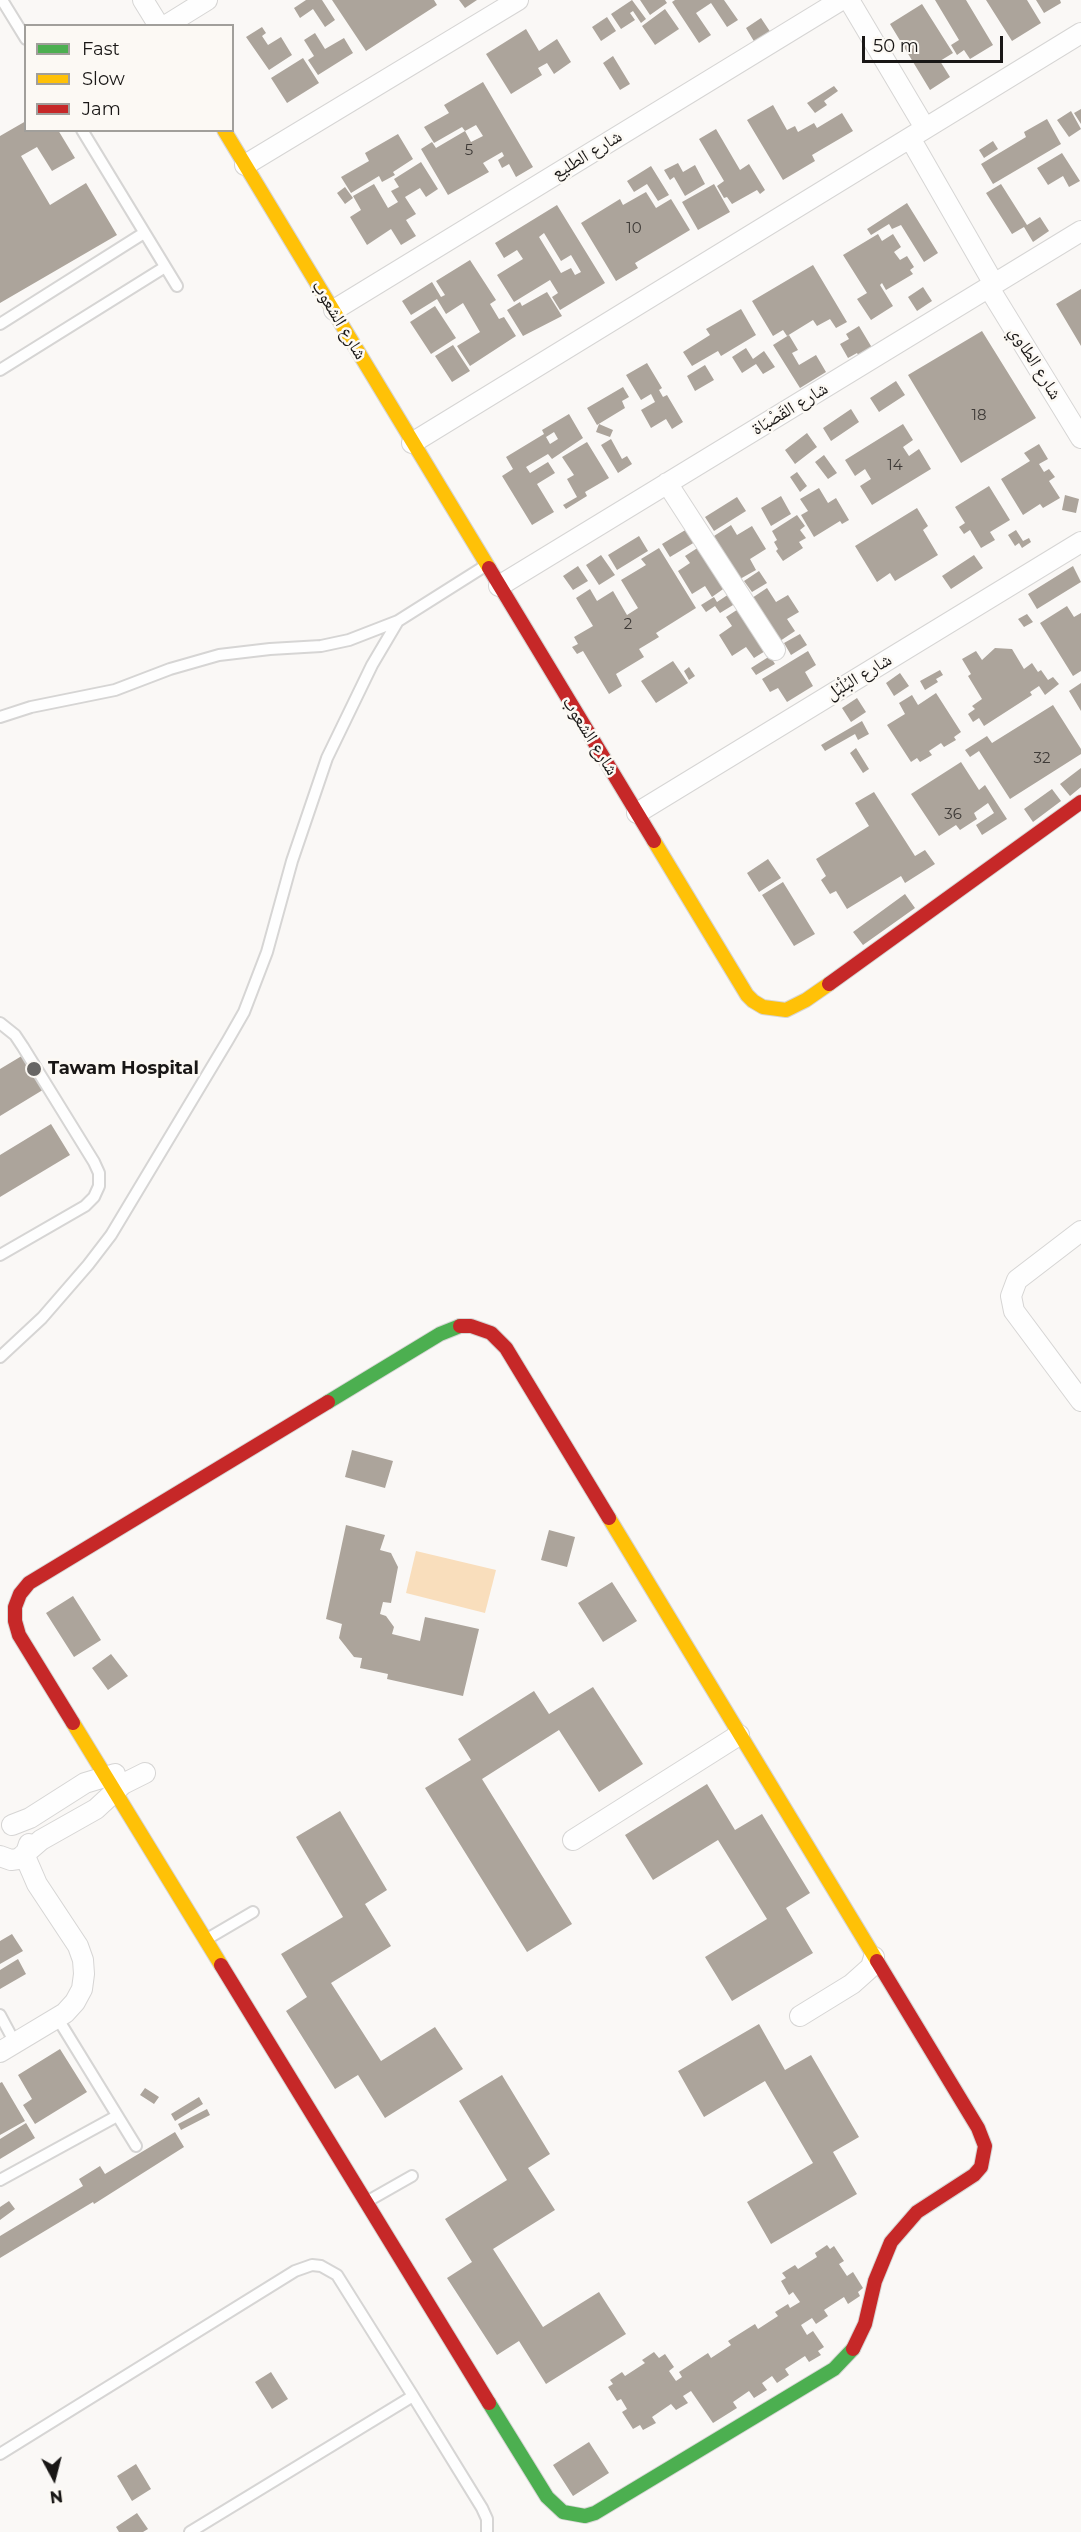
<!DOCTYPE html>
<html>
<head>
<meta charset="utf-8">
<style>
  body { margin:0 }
  #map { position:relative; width:1081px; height:2532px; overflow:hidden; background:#faf8f6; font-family:Montserrat,sans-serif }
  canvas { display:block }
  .legend { position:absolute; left:24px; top:24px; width:210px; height:108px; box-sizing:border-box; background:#fcf9f4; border:2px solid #a19f9b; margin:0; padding:8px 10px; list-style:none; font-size:18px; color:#191716 }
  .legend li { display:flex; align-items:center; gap:12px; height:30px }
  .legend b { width:30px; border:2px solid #a19f9b }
  .north { position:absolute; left:24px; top:2448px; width:60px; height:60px; -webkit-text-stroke:4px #fcf9f4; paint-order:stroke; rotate:173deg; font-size:16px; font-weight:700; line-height:24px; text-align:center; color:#191716 }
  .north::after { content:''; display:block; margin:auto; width:21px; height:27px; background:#191716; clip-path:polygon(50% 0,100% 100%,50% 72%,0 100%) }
  .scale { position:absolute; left:862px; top:36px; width:141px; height:27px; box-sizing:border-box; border:3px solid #191716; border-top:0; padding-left:8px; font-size:18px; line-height:21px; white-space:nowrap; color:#191716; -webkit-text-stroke:4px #fcf9f4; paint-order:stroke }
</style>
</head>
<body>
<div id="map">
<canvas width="1081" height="2532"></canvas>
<ul class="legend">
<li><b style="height:8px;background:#4caf50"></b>Fast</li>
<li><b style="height:8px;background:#ffc107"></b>Slow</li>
<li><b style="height:8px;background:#c62828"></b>Jam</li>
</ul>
<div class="north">N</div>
<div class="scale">50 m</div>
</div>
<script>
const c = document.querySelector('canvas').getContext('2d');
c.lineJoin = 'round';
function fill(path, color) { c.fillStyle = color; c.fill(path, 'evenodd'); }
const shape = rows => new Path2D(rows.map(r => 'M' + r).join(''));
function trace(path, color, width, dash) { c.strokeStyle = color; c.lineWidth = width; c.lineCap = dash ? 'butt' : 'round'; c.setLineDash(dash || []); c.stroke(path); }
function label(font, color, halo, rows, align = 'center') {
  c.font = font + ' Montserrat,"Noto Naskh Arabic",sans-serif'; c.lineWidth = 5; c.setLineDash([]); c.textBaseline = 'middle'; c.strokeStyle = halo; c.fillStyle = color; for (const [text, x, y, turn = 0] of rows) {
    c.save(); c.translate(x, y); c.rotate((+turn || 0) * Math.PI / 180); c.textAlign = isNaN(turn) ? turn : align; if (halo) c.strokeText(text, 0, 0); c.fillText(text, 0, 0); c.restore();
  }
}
fill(shape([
  [416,1551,496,1570,485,1613,406,1593]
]), '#f9debc');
fill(shape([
  [306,0,322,0,335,20,325,27,313,9,300,18,294,8],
  [332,0,434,0,437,5,366,51],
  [459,0,477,0,465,8],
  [632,0,646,19,641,23,633,11,630,13,635,20,621,29,611,14],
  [640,0,665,0,667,3,650,15],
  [675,0,724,0,738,20,727,27,711,3,696,13,711,35,699,43,672,2],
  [935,0,966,0,993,45,970,59,964,50,957,55,951,45,959,40],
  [986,0,1027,0,1041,23,1012,41],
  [1036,0,1060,0,1061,3,1044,13],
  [922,4,953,53,940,61,950,77,930,90,890,24],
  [665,9,679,29,655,45,642,26],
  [607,17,616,31,601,41,592,27],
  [761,18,771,33,755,43,746,28],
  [262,27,266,33,262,36,268,45,281,37,292,55,269,70,246,37],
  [526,29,539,51,557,39,571,62,554,74,547,63,538,68,542,75,511,94,486,54],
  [315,33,325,49,344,38,353,53,318,75,308,60,314,56,304,40],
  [613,56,630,84,620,90,603,63],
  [303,58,319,83,287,103,271,78],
  [483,82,533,167,516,177,509,164,502,168,498,160,504,156,502,152,483,163,489,172,448,195,421,149,432,142,436,148,465,131,462,127,434,143,424,127,449,113,444,105],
  [476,125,483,136,471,142,465,131],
  [834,86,838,91,824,101,827,105,815,113,807,103],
  [773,105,787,130,795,126,798,132,814,123,817,128,842,113,853,131,812,155,815,161,783,180,747,120],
  [1081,109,1081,124,1074,113],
  [1071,111,1081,129,1069,137,1057,120],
  [1047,119,1061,144,993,184,981,164,1026,137,1024,132],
  [26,121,26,130,58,130,75,158,52,171,37,147,21,156,50,205,86,183,117,235,0,303,0,136],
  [716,129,740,170,749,164,765,190,760,194,757,190,732,204,727,197,724,198,717,186,724,181,699,139],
  [398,134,413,159,393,172,395,175,382,182,379,176,351,193,341,177,369,161,365,153],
  [993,141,998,149,984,158,979,150],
  [1062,153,1080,181,1069,187,1063,176,1048,185,1037,168],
  [421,162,438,189,426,197,420,188,405,197,416,214,406,220,416,236,401,245,391,229,367,245,350,217,361,210,353,196,374,184,388,208,398,202,391,191,399,187,394,179],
  [678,163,683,172,695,165,705,184,685,196,674,177,670,180,664,170],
  [651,166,669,195,658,201,647,184,634,192,627,181],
  [714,184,730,212,698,230,682,202],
  [1001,184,1027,225,1040,217,1049,231,1033,242,1024,227,1012,234,986,193],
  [345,187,353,198,345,204,337,193],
  [646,192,656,208,671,199,690,230,635,263,638,268,616,281,581,223,620,199,623,205],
  [907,203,938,253,924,262,901,225,892,229,889,224,871,235,867,229],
  [557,205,605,283,560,310,552,297,558,293,550,280,514,302,497,275,523,259,517,250,504,258,495,243],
  [544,233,561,261,571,255,581,272,575,275,571,268,561,273,539,237],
  [878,234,882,241,893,234,901,247,894,252,900,260,907,256,914,267,910,270,913,274,886,290,882,283,880,285,893,306,871,320,857,299,867,293,843,255],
  [470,260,496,300,490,304,499,319,504,317,516,336,470,366,457,346,480,332,463,303,446,314,437,299,411,315,402,301,432,282,441,297,445,295,436,281],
  [813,265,847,322,836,328,830,319,817,326,813,320,787,336,783,330,773,336,752,301],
  [923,287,932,301,917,311,908,297],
  [1081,289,1081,346,1056,304],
  [547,292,562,316,523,336,507,310,520,302,522,306],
  [435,306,456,338,431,354,410,322],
  [741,309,756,335,721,356,718,351,692,366,683,352,710,335,706,329],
  [859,326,874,351,860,358,857,353,848,358,840,344,849,339,846,334],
  [982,331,1036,418,961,463,908,375],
  [789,335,798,350,792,353,799,365,816,355,826,372,800,388,773,345],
  [453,345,470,371,452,382,435,356],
  [746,348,753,359,764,351,775,367,763,374,756,364,742,373,732,357],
  [647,363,662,388,659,390,663,397,667,395,683,422,672,429,666,419,651,428,641,410,655,402,651,394,641,400,626,375],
  [705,365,714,380,695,391,687,376],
  [896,381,905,395,879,412,870,398],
  [623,387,629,397,622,401,625,408,597,425,587,408],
  [851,409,859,422,831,441,823,428],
  [569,414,583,438,552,459,548,454,526,467,530,473,548,462,555,473,537,484,554,512,532,525,502,476,513,469,506,457,544,434,542,430],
  [554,432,558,439,550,444,546,437],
  [599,424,613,430,610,437,596,432],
  [903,424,913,440,903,447,909,456,919,449,931,469,872,505,860,486,871,479,865,469,855,476,845,460],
  [807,433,817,447,795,464,785,450],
  [611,439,622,459,627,456,632,464,618,473,601,445],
  [587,442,609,478,585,492,587,496,566,509,563,505,577,497,567,479,574,475,562,457],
  [1039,444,1048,459,1039,464,1044,472,1049,469,1055,477,1049,481,1060,498,1043,508,1040,504,1023,515,1001,479,1030,461,1024,453],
  [824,455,837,473,828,479,815,462],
  [797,472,807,486,800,492,790,477],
  [989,486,1010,520,990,532,995,540,981,548,970,530,964,534,959,527,965,523,955,507],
  [819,488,828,503,836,498,849,520,842,524,840,521,814,537,801,515,808,511,800,499],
  [1065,495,1079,499,1076,513,1062,510],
  [781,496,791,514,771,526,761,508],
  [737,497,746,511,714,531,705,517],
  [917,508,928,526,923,530,938,555,895,581,890,573,877,582,855,546],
  [797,515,805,526,800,530,806,538,799,542,803,548,783,561,776,551,778,549,774,542,777,540,772,531],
  [731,525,737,535,752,526,766,549,750,559,756,570,740,579,714,536],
  [692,526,700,539,670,557,662,544],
  [1016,530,1023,541,1029,538,1031,542,1022,548,1019,543,1015,546,1008,535],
  [639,536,648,551,617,570,608,555],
  [699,547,726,587,712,597,705,586,692,594,678,571,690,563,685,556],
  [659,548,696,608,656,633,659,637,639,649,644,657,616,674,622,686,609,694,583,651,577,654,572,647,578,644,574,637,593,626,576,598,590,589,597,601,613,591,627,615,638,608,621,580,646,565,641,559],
  [601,555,615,575,599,585,586,565],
  [974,555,983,568,951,589,942,576],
  [578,566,588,581,573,590,563,576],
  [1073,566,1081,582,1037,609,1028,594],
  [759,571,767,583,752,592,744,581],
  [767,588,776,602,788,595,799,612,787,619,795,631,780,641,752,598],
  [732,592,738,602,720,613,715,606,706,612,701,605,714,597,717,602],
  [743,606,770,648,754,658,746,647,732,656,719,635,732,626,726,617],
  [1067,606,1074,617,1081,613,1081,671,1073,676,1040,623],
  [1027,614,1033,622,1024,627,1018,619],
  [800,634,807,645,791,655,784,643],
  [995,648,1012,649,1024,669,1032,663,1038,672,1041,670,1048,680,1053,677,1059,684,1045,695,1039,686,1030,692,1032,695,984,726,979,718,973,722,968,714,975,709,972,706,982,699,968,676,971,674,962,659,976,651,982,660],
  [808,651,816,665,805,672,813,686,787,702,778,688,770,692,762,679],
  [770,656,775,664,756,675,751,668],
  [673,661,688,683,656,703,641,681],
  [689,667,695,676,689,680,684,671],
  [940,670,943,675,936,679,938,682,925,690,920,681],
  [900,673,909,686,894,696,886,683],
  [1081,683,1081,711,1069,691],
  [936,693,961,732,954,737,956,740,944,747,941,743,929,751,932,755,920,762,917,758,911,762,887,725,905,714,899,703,912,695,918,705],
  [857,698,866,712,851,722,842,708],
  [1053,705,1081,749,1081,754,1010,799,979,751,970,757,965,750,987,736,992,743],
  [862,721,869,734,858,740,855,734,825,751,821,745],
  [856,748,869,769,863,773,850,753],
  [961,762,979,790,985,785,1007,819,982,835,976,825,994,813,988,803,974,813,977,819,960,830,956,825,939,836,911,794],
  [1081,768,1081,787,1070,796,1060,784],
  [1052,789,1061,801,1033,822,1024,809],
  [874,792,915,856,925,850,935,864,905,883,901,876,847,909,836,891,830,894,821,880,826,876,816,859,869,826,855,803],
  [768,859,781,878,759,892,747,873],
  [783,882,815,934,794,946,762,895],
  [905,894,915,908,863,945,853,932],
  [25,1054,46,1088,0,1116,0,1069],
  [51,1124,70,1155,0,1197,0,1155],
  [352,1450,393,1461,385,1488,345,1477],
  [346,1525,385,1535,380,1550,391,1553,398,1567,391,1603,383,1602,380,1614,386,1616,394,1627,392,1634,420,1641,425,1617,479,1629,463,1696,387,1679,388,1674,360,1668,362,1658,354,1657,339,1638,342,1624,326,1619],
  [549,1530,575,1537,567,1567,541,1560],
  [612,1582,637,1621,603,1642,578,1603],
  [73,1596,101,1640,74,1657,46,1613],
  [111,1654,128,1676,108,1690,92,1668],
  [593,1687,643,1764,599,1792,559,1730,482,1779,572,1924,527,1952,425,1788,471,1760,458,1739,534,1691,549,1714],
  [707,1784,735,1830,762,1814,810,1893,786,1908,813,1953,732,2001,705,1957,767,1919,718,1840,653,1880,625,1835],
  [340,1811,387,1890,365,1904,391,1946,331,1983,381,2061,435,2027,463,2069,385,2118,358,2075,335,2089,286,2011,307,1997,281,1954,343,1917,296,1837],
  [12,1934,23,1951,0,1964,0,1941],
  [18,1959,26,1974,0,1989,0,1970],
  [759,2024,785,2070,811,2055,859,2137,833,2152,857,2194,771,2244,747,2202,813,2163,765,2081,704,2117,678,2071],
  [60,2049,87,2092,35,2124,23,2105,32,2099,18,2075],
  [502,2075,550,2154,528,2168,555,2210,493,2249,543,2327,599,2292,626,2334,546,2384,519,2341,497,2355,447,2278,472,2262,445,2219,507,2180,459,2101],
  [2,2082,25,2121,0,2135,0,2083],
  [145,2088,159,2097,154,2104,140,2095],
  [199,2097,203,2104,175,2121,171,2114],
  [207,2109,210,2115,181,2130,178,2124],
  [26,2123,35,2138,0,2159,0,2139],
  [175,2132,184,2147,94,2204,93,2202,0,2258,0,2236,83,2186,79,2179,100,2166,105,2174],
  [9,2201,15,2209,0,2220,0,2207],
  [827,2245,830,2249,834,2246,844,2261,839,2264,847,2276,853,2272,863,2288,858,2292,860,2296,848,2304,844,2297,824,2310,828,2316,816,2324,812,2318,801,2325,807,2335,813,2331,824,2347,818,2351,821,2355,809,2362,805,2356,785,2369,789,2375,777,2383,772,2376,762,2383,767,2390,754,2398,749,2391,733,2402,737,2408,713,2423,691,2391,683,2396,688,2403,676,2410,671,2404,652,2417,656,2423,643,2430,640,2425,633,2429,622,2412,627,2409,621,2399,617,2401,608,2387,613,2384,610,2380,622,2372,625,2376,645,2363,642,2360,654,2352,659,2358,665,2354,674,2367,669,2371,676,2381,682,2377,679,2372,708,2353,711,2358,731,2345,728,2341,755,2324,758,2329,778,2316,775,2312,788,2304,790,2308,800,2302,793,2292,789,2295,781,2281,786,2278,782,2273,795,2265,798,2269,817,2257,815,2253],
  [271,2372,288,2399,272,2409,255,2382],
  [589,2442,609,2473,573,2496,553,2465],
  [136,2464,151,2489,132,2501,117,2476],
  [137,2513,148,2529,143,2532,119,2532,116,2527]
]), '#aca49b');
const lane = shape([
  [2,0,26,39],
  [82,130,177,286],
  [0,324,144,233],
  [0,370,165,267],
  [0,717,31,707,115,690,170,669,219,655,270,649,321,646,349,640,398,621,485,566],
  [0,1023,15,1035,23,1047,94,1162,99,1173,99,1186,94,1197,85,1206,0,1255],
  [0,1357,42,1318,88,1265,111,1235,228,1040,244,1012,267,952,292,861,327,758,372,665,398,621],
  [207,1939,253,1912],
  [0,2015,15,2043],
  [58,2019,136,2146],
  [0,2180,117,2116],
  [368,2201,412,2176],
  [0,2454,295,2271,312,2265,321,2266,337,2275,413,2396,482,2508,487,2519,487,2532],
  [190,2532,413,2396]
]);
const street = shape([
  [143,0,159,26],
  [849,0,925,128],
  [165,26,207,0],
  [910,138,994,284],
  [245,165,518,0],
  [989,288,1081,438],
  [334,310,841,0],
  [412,443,1081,33],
  [667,483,775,650],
  [499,586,1081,231],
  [637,813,1081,542],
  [1081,1231,1017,1280,1011,1296,1014,1311,1081,1401],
  [12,1825,30,1818,85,1783,115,1774],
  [573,1840,739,1735],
  [26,1853,41,1840,96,1809,123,1784,145,1773],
  [0,1856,11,1860,18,1859,26,1853,29,1844],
  [800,2016,852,1984,871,1967,874,1957],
  [0,2052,65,2013,75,2002,82,1989,84,1974,83,1960,78,1946,37,1884,24,1854]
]);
const fast = shape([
  [328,1402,440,1334,460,1326],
  [489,2403,547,2497,563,2512,585,2516,595,2513,834,2369,853,2349]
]);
const slow = shape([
  [224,130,489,568],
  [654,841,747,995,753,1001,763,1007,786,1010,806,1000,829,984],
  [609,1518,877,1961],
  [73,1723,221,1965]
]);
const jam = shape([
  [489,568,654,841],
  [829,984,1081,802],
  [460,1326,471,1326,491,1333,506,1348,609,1518],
  [73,1723,19,1635,15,1621,15,1607,20,1594,29,1583,328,1402],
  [221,1965,489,2403],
  [853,2349,865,2324,875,2281,891,2242,917,2212,974,2175,981,2167,985,2146,978,2128,877,1961]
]);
trace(lane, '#d6d5d4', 14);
trace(street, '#d6d5d4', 22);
trace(fast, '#d6d5d4', 16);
trace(slow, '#d6d5d4', 16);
trace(jam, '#d6d5d4', 16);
trace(lane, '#fefefe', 10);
trace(street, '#fefefe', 20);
trace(fast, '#4caf50', 14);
trace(slow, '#ffc107', 14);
trace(jam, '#c62828', 14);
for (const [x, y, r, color] of [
  [34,1069,8,"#686664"]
]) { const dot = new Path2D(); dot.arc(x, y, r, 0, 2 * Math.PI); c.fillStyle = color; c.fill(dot); trace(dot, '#fcf9f4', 2); }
label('15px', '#3e3a37', null, [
  ["5",469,151],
  ["10",634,229],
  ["18",979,416],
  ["14",895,466],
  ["2",628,625],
  ["32",1042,759],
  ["36",953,815]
]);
label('18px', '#191716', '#fcf9f4', [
  ["شارع الطليع",587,155,-31],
  ["شارع الشعوب",339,320,59],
  ["شارع الطاوي",1035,363,58],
  ["شارع القَصْبَاة",790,409,-31],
  ["شارع البُلْبُل",859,677,-31],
  ["شارع الشعوب",590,736,58]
]);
label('bold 18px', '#191716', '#fcf9f4', [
  ["Tawam Hospital",48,1069]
], 'left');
</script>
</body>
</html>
